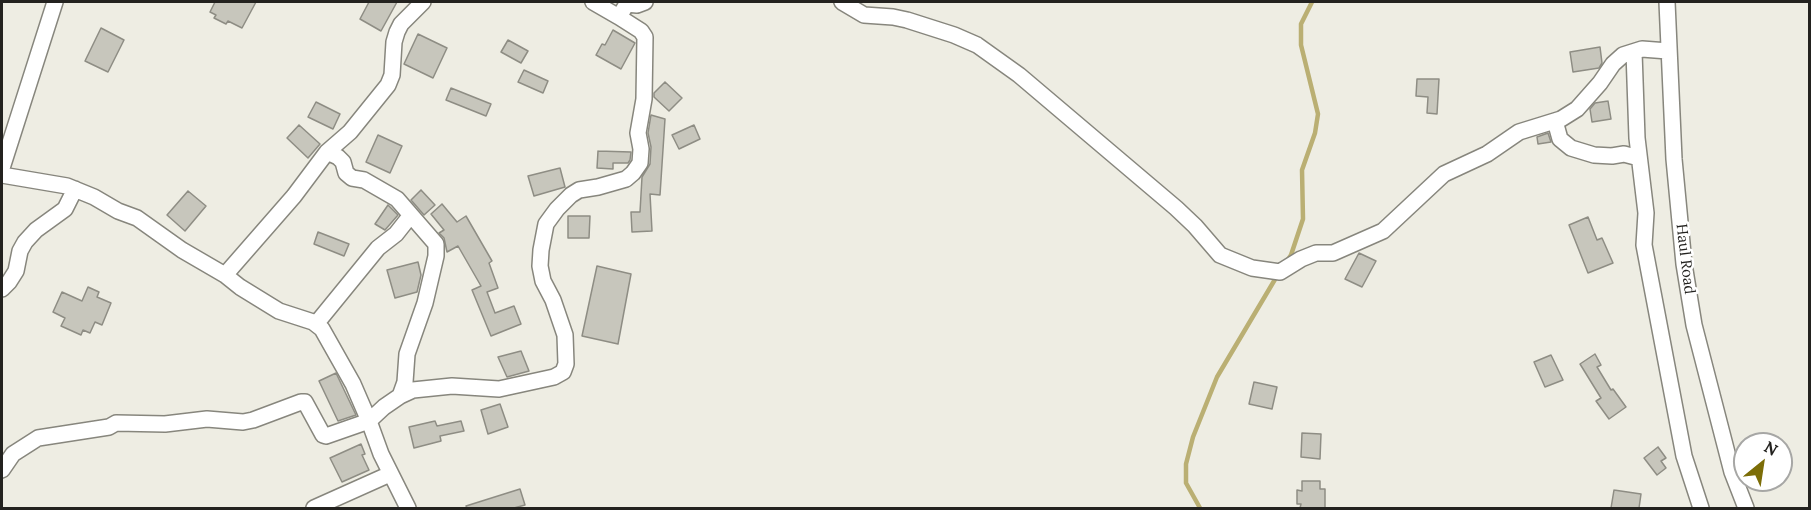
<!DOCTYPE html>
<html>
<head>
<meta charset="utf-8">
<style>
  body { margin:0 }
  #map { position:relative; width:1811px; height:510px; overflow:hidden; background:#eeede3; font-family:Lora,serif }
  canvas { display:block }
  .frame { position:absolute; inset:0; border:3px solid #23221f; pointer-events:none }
  .north { position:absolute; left:1733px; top:432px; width:60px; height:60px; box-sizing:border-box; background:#fff; border:2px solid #a7a7a5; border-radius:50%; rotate:30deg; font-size:16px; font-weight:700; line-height:24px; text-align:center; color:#23221f }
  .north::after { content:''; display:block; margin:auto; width:21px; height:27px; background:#7c6d07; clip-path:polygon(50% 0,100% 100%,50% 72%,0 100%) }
</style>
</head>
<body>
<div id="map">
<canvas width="1811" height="510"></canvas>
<div class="frame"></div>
<div class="north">N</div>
</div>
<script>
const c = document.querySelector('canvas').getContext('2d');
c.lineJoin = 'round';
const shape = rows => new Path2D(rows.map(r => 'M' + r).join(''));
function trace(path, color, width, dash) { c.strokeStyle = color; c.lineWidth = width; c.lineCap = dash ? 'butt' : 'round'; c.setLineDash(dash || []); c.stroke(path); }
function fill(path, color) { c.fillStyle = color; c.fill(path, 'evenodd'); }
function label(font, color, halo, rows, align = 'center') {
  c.font = font + ' Lora,serif'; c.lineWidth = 5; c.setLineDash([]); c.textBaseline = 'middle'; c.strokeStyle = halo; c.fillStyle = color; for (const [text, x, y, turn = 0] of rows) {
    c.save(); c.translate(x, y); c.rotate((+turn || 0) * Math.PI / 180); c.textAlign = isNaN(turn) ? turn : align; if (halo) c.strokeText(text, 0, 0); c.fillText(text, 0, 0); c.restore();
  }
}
trace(shape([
  [1287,261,1291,255,1303,219,1302,170,1315,133,1318,114,1301,45,1301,24,1312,2],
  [1200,508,1186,483,1186,464,1193,437,1217,377,1277,276]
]), '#baaf73', 4.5);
const building = shape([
  [215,2,256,2,242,28,228,21,226,24,214,18,216,15,210,12,215,2],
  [369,2,397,2,381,31,360,19,369,2],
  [101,28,124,40,108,72,85,61,101,28],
  [613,30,635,43,621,69,596,55,602,44,605,45,613,30],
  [418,34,447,48,433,78,404,64,418,34],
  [508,40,528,51,521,63,501,52,508,40],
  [1600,47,1602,63,1599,68,1573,72,1570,52,1600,47],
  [524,70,548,81,543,93,518,82,524,70],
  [1417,79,1439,79,1437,114,1427,113,1428,97,1416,96,1417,79],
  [665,82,682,98,669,111,654,97,654,93,665,82],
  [451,88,491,104,486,116,446,100,451,88],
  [1608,101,1611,119,1592,122,1590,109,1595,103,1608,101],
  [316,102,340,114,333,129,308,117,316,102],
  [651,115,665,119,660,195,650,194,652,231,632,232,631,212,640,212,642,177,650,164,651,147,648,133,651,115],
  [299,125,320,144,308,158,287,138,299,125],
  [694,125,700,139,679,149,672,135,694,125],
  [1548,133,1551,142,1538,144,1537,137,1548,133],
  [378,135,402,146,390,173,366,162,378,135],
  [598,151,631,152,630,160,628,163,613,163,613,169,597,168,598,151],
  [560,168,565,187,534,196,528,176,560,168],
  [421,190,435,205,424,215,411,200,421,190],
  [188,191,206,206,185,231,167,215,188,191],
  [442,204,457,222,466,216,492,261,489,263,498,288,487,292,495,313,514,306,521,324,491,336,472,290,481,286,458,246,447,252,444,238,439,233,444,230,431,214,442,204],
  [388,205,398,215,385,230,375,224,388,205],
  [568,216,590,216,589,238,568,238,568,216],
  [1588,217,1597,240,1602,238,1613,263,1588,273,1569,225,1588,217],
  [318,232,349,244,344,256,314,244,318,232],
  [1359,253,1376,261,1362,287,1345,279,1359,253],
  [418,262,421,275,417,292,395,298,387,270,418,262],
  [597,266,631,274,618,344,582,336,597,266],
  [88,287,99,292,97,297,111,303,102,325,95,322,90,333,83,330,81,335,61,326,65,318,53,312,62,292,82,301,88,287],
  [521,351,529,371,507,377,498,357,521,351],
  [1595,354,1601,365,1597,367,1611,390,1613,389,1626,407,1609,419,1596,401,1601,398,1580,364,1595,354],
  [1551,355,1563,380,1545,387,1534,362,1551,355],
  [336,373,356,415,338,421,319,381,336,373],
  [1254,382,1277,387,1272,409,1249,404,1254,382],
  [500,404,508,427,488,434,481,410,500,404],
  [435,421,437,426,461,421,464,431,440,436,441,441,414,448,409,427,435,421],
  [1302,433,1321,434,1320,459,1301,457,1302,433],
  [361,444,365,454,362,455,369,470,342,482,330,458,361,444],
  [1658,447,1666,458,1661,461,1666,468,1657,475,1644,458,1658,447],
  [1302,481,1320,481,1320,489,1325,489,1325,508,1300,508,1301,504,1297,504,1297,490,1302,491,1302,481],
  [520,489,525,505,514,508,467,508,466,506,520,489],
  [1614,490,1641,494,1639,508,1611,508,1614,490]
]);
fill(building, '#c7c6bc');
trace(building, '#8e8d84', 1.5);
const minor = shape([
  [593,2,619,17,628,2],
  [842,2,864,15,893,17,907,20,954,35,977,45,1019,75,1176,208,1195,226,1220,255,1252,268,1280,272,1301,259,1316,253,1333,253,1383,231,1444,174,1487,154,1519,132,1561,119,1577,109,1600,83,1613,64,1623,55,1642,49,1668,51],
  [1667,2,1674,159,1684,264,1694,325,1732,472,1746,508],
  [626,4,637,5,645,2],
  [1634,52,1637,138,1646,213,1644,245,1684,456,1701,508],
  [1555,121,1560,139,1571,148,1594,155,1612,156,1624,154,1639,158],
  [327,152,338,157,343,162,346,173,352,178,364,180,397,199,436,244,436,256,425,303,407,354,405,382,400,396],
  [2,168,55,2],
  [2,175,67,186,94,197,118,211,137,218,182,250,225,275,294,196,327,152,350,132,388,85,392,75,394,42,397,32,401,24,423,2],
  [2,289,9,282,16,271,20,251,25,242,36,230,65,209,75,189],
  [316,324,378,248,396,234,411,215],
  [2,470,13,454,38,438,109,427,116,423,165,424,207,419,243,422,253,420,301,402,305,402,323,435,326,436,369,421,353,384,322,329,313,322,279,311,240,287,225,275],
  [314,508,390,474],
  [408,508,381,454,369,421,384,407,400,396,413,390,452,386,499,389,554,377,563,372,566,364,565,335,553,300,543,281,540,266,541,250,546,224,557,209,571,195,579,190,598,187,626,179,633,173,640,163,641,149,638,133,644,99,645,37,641,31,619,17]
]);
trace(minor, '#87867d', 18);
trace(minor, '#fff', 15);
label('15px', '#23221f', '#fff', [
  ["Haul Road",1685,259,83]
]);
</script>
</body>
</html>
